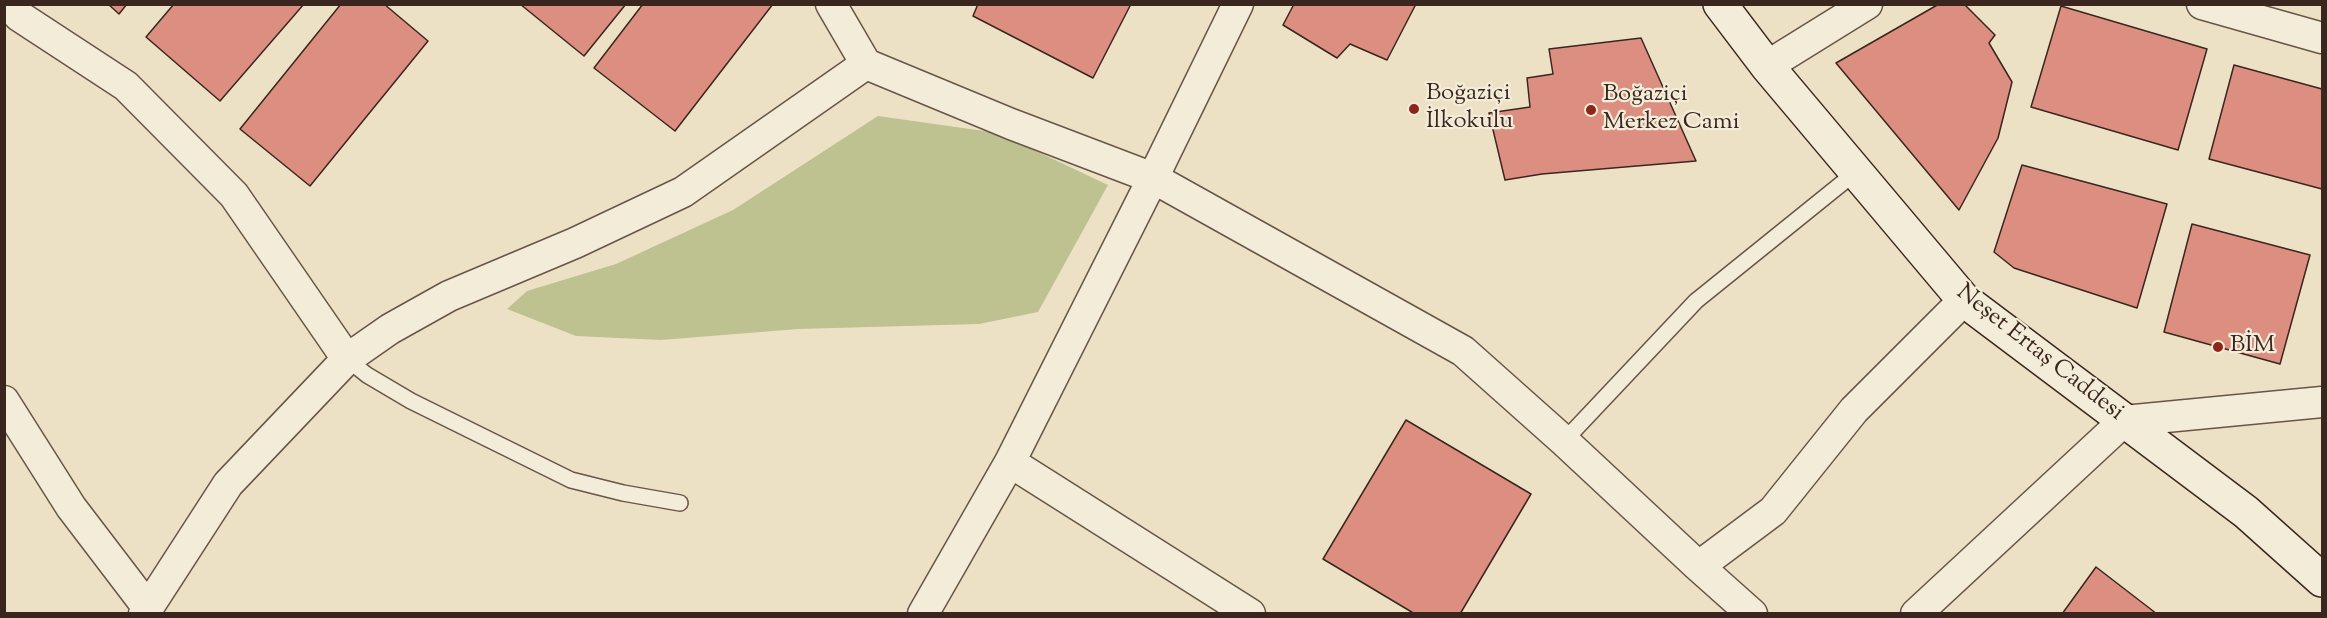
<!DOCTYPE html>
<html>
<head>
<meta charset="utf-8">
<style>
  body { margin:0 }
  #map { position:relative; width:2327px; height:618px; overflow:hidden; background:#ede1c5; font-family:"Sorts Mill Goudy",serif }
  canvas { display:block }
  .frame { position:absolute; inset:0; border:6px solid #3a261e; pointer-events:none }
</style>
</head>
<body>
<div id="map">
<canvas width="2327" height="618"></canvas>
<div class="frame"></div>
</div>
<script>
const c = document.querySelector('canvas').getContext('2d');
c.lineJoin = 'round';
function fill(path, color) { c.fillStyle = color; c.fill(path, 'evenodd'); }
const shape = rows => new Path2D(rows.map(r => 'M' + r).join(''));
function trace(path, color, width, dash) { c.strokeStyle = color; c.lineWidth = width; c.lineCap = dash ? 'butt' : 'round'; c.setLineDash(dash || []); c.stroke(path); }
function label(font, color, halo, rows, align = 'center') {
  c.font = font + ' "Sorts Mill Goudy",serif'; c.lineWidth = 4.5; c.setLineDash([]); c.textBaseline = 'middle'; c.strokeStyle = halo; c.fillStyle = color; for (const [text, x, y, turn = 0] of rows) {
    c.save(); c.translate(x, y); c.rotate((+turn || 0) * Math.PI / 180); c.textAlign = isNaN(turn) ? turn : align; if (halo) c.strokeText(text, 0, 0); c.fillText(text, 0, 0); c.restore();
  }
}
fill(shape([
  [878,116,998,133,1108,185,1038,312,979,324,798,329,661,340,576,336,507,309,527,291,616,264,733,210]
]), '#bec190');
const building = shape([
  [108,4,127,4,119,14,108,4],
  [174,4,304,4,220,101,146,37,174,4],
  [341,4,384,4,428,41,310,186,240,129,341,4],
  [520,4,626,4,584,56,520,4],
  [643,4,773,4,675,131,594,68,643,4],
  [978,4,1131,4,1093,78,973,16,978,4],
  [1294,4,1416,4,1387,60,1350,44,1337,58,1283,25,1294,4],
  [1939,4,1964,4,1995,35,1989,43,2012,82,1998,138,1959,210,1836,63,1939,4],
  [2061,6,2207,49,2178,150,2031,107,2061,6],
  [1641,38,1696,161,1542,174,1505,180,1489,113,1530,107,1527,78,1553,74,1549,49,1641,38],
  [2234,65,2322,89,2322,189,2209,159,2234,65],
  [2022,165,2167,204,2137,308,2014,268,1994,252,2022,165],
  [2192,224,2310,255,2280,364,2164,332,2192,224],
  [1406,420,1531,494,1460,614,1415,614,1323,559,1406,420],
  [2096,567,2157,614,2062,614,2096,567]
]);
fill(building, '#dc8f80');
trace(building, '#3a261e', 1.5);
const service = shape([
  [347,359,367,375,411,401,571,480,623,493,680,503],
  [1564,441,1696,301,1856,172]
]);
const minor = shape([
  [9,4,19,16,126,86,234,195,347,359],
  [831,4,866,64],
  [2202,4,2322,38],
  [866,64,1011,124,1153,178,1463,351,1564,441,1697,565,1752,614],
  [1767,66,1867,4],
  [4,401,71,507,148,608],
  [1010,462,1250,614],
  [1697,565,1706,561,1773,511,1854,410,1964,300],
  [144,614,228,484,347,359,390,329,449,296,575,243,683,192,866,64],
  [923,614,1010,462,1153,178,1238,4],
  [1916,614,2124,421,2322,402]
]);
const secondary = shape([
  [1720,4,1767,66,1964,300,2246,512,2322,580]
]);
trace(service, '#675548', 18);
trace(minor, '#675548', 33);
trace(secondary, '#3a261e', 36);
trace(service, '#f3ecd9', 15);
trace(minor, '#f3ecd9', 30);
trace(secondary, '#f3ecd9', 33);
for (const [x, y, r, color] of [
  [1414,109,6,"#8f2418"],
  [1591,110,6,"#8f2418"],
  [2218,347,6,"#8f2418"]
]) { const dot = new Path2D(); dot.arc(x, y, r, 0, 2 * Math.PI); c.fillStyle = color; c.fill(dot); trace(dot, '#f3ecd9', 2); }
label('24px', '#3a261e', '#f3ecd9', [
  ["Boğaziçi",1426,95],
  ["İlkokulu",1426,123],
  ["Boğaziçi",1603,96],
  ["Merkez Cami",1603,124],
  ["BİM",2230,347]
], 'left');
label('24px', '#3a261e', '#f3ecd9', [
  ["Neşet Ertaş Caddesi",2039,354,38]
]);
</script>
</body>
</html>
